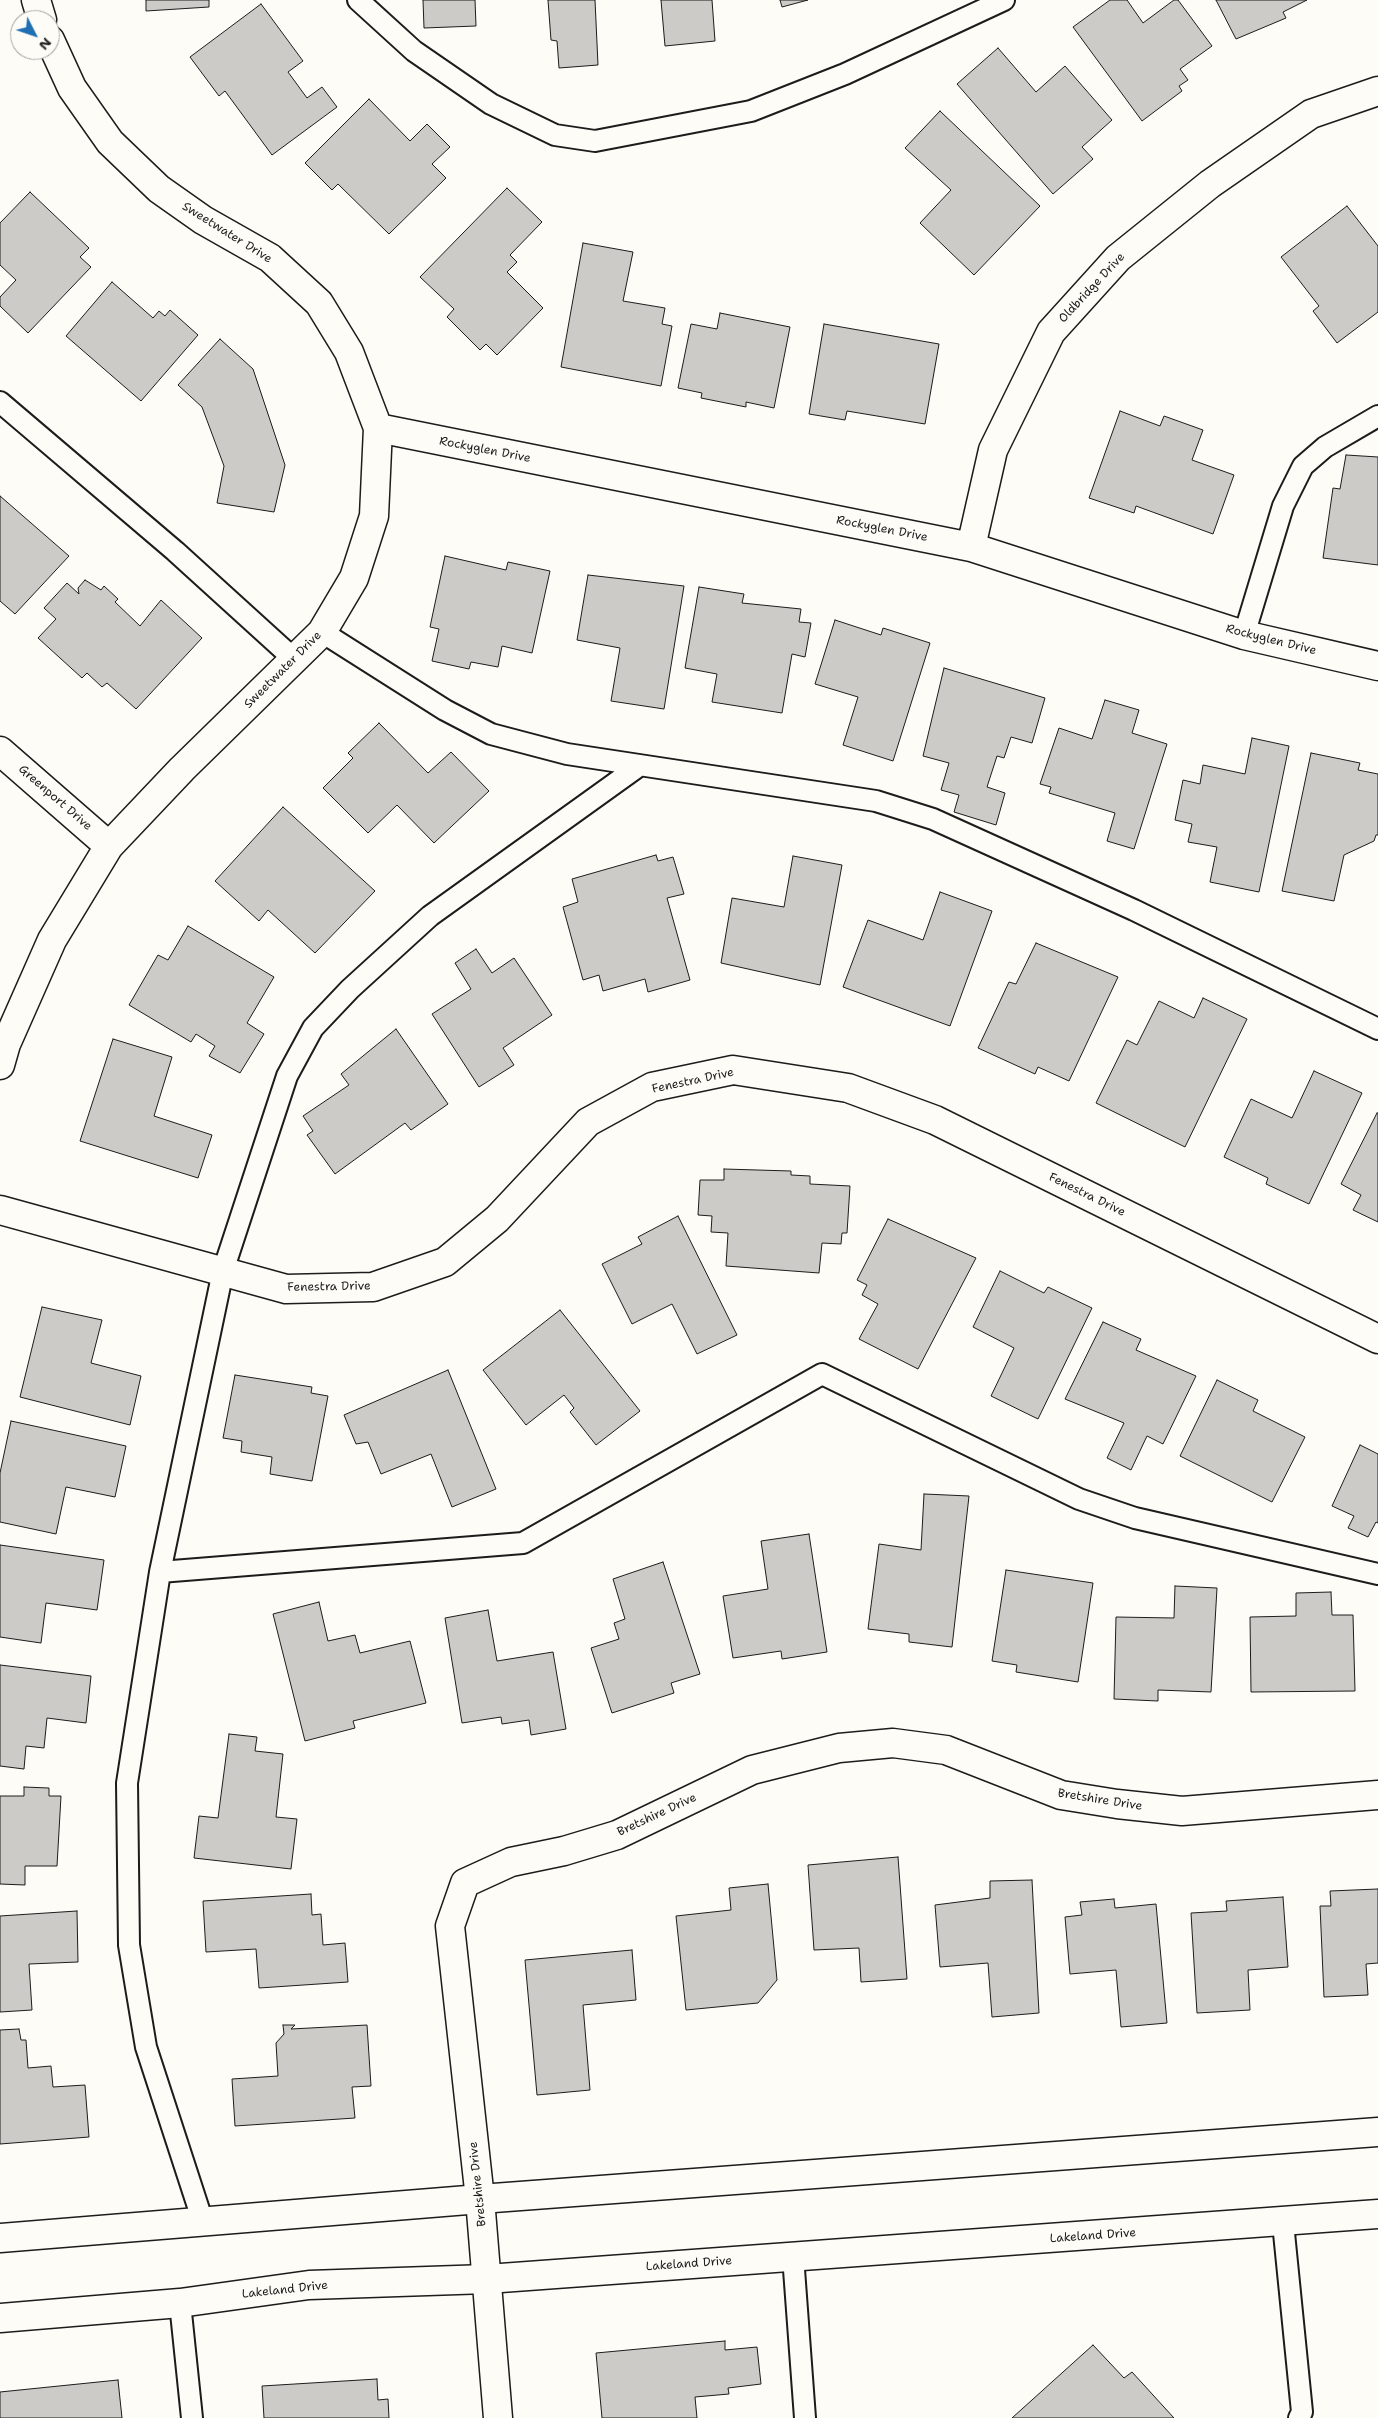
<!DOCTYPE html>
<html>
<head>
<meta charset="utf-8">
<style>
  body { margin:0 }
  #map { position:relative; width:1378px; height:2418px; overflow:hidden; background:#fdfcf7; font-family:"Shantell Sans",sans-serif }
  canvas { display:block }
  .north { position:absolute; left:10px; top:10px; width:50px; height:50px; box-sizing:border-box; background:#fdfcf7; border:1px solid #a3a29f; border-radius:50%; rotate:131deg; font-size:14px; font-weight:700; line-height:20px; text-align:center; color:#1c1c1c }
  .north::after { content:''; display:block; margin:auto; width:18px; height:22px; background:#1f6fb2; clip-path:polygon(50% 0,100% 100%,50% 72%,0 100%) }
</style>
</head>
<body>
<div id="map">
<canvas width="1378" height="2418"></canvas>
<div class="north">N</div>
</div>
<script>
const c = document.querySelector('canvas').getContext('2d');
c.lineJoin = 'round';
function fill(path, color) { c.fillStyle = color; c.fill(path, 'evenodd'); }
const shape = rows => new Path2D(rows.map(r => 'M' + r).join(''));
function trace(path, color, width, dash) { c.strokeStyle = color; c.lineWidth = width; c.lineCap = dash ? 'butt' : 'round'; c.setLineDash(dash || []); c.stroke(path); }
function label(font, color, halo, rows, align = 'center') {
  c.font = font + ' "Shantell Sans",sans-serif'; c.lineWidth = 5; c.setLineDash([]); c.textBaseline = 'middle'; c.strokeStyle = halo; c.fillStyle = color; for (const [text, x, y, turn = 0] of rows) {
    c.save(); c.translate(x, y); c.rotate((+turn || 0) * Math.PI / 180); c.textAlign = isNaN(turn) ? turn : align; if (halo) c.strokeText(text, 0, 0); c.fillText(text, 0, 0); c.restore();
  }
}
const building = shape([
  [146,0,209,0,209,7,146,11,146,0],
  [423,0,475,0,476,26,424,28,423,0],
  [548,0,595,0,598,65,559,68,557,41,551,40,548,0],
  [661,0,712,0,715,41,665,46,661,0],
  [780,0,808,0,782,7,780,0],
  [1110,0,1127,0,1143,23,1174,0,1178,0,1212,46,1180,69,1188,80,1179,86,1182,91,1142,121,1073,27,1110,0],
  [1216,0,1307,0,1283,12,1286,18,1236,39,1216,0],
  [261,4,303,61,288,72,307,98,322,87,337,107,272,155,225,91,219,96,190,57,261,4],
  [998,48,1036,92,1065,66,1112,120,1082,147,1093,159,1053,194,957,84,998,48],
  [369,99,410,141,427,124,450,147,432,164,446,178,389,234,338,184,332,190,305,163,369,99],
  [940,111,1040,206,974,275,920,223,951,190,905,148,940,111],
  [507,188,542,222,510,255,517,262,507,272,543,308,497,355,486,344,480,350,447,317,454,309,420,277,507,188],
  [30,192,89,248,80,257,91,267,28,333,0,306,0,297,16,280,0,265,0,223,30,192],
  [1347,206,1378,246,1378,312,1337,343,1313,311,1319,306,1281,257,1347,206],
  [583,243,633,252,623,301,665,308,662,324,672,326,661,386,561,367,583,243],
  [112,282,153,318,159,311,165,316,170,310,198,335,141,401,66,336,112,282],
  [720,313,790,327,774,408,746,402,746,407,701,398,702,393,678,388,691,324,717,329,720,313],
  [824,324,939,344,925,424,847,411,845,420,809,414,824,324],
  [220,339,253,369,285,465,274,512,217,503,224,466,202,407,178,385,220,339],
  [1120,411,1160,426,1164,416,1203,430,1192,460,1234,475,1213,534,1136,506,1134,513,1089,498,1120,411],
  [1346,455,1378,457,1378,565,1323,558,1333,488,1340,489,1346,455],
  [0,496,69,556,15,614,0,601,0,496],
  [445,556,506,570,508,562,550,571,532,653,502,646,498,667,471,662,469,669,432,661,439,629,430,627,445,556],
  [588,575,684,586,664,709,611,701,620,648,577,640,588,575],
  [85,580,101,590,104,586,118,599,115,602,140,626,161,600,202,638,136,709,107,683,102,687,87,673,82,678,38,638,56,619,44,608,67,583,79,594,78,588,85,580],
  [699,587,744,594,742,603,801,609,799,622,811,623,805,657,792,654,782,713,712,702,717,674,685,668,699,587],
  [835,620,881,635,883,628,930,643,893,761,843,745,858,697,815,684,835,620],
  [944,668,1045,698,1032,743,1011,737,1004,758,997,756,987,787,1005,793,996,825,954,812,959,795,941,790,949,763,923,756,944,668],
  [1105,700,1139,710,1132,733,1167,744,1134,849,1107,841,1115,813,1049,793,1051,787,1040,784,1059,728,1092,739,1105,700],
  [379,723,428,773,451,752,489,791,434,843,397,805,368,833,323,788,353,758,348,753,379,723],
  [1252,738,1289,746,1259,892,1210,882,1217,847,1188,842,1192,824,1175,820,1183,780,1200,784,1203,765,1245,774,1252,738],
  [1311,753,1360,763,1358,770,1378,774,1378,835,1376,835,1374,841,1344,855,1334,901,1282,891,1311,753],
  [283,807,375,891,315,953,268,910,259,921,215,881,283,807],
  [656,855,658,861,673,857,684,894,667,898,690,980,648,992,645,979,603,991,599,975,583,980,563,907,578,902,572,879,656,855],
  [793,856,842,865,820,985,721,963,732,898,784,907,793,856],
  [940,892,992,911,950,1026,843,987,868,920,923,940,940,892],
  [188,926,274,977,247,1023,264,1034,240,1073,209,1056,215,1046,196,1034,191,1042,129,1005,158,955,168,960,188,926],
  [1036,943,1118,977,1069,1081,1038,1067,1035,1074,978,1048,1009,982,1016,984,1036,943],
  [476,949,492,973,514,958,552,1015,503,1048,514,1065,479,1087,432,1014,471,989,455,963,476,949],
  [1203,998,1247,1019,1185,1147,1096,1103,1127,1040,1137,1045,1159,1001,1194,1018,1203,998],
  [396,1029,448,1104,411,1130,405,1123,335,1174,307,1135,313,1131,303,1116,349,1085,341,1074,396,1029],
  [113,1039,172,1057,154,1116,212,1135,198,1178,80,1141,113,1039],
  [1314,1071,1362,1093,1309,1204,1266,1184,1268,1178,1224,1157,1251,1099,1292,1118,1314,1071],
  [1377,1113,1378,1113,1378,1222,1353,1210,1361,1195,1341,1184,1377,1113],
  [724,1169,791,1171,791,1175,810,1176,810,1184,850,1186,847,1233,842,1233,841,1244,822,1243,819,1273,726,1266,728,1233,711,1232,712,1216,698,1215,700,1180,724,1180,724,1169],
  [678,1216,737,1335,697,1354,672,1304,632,1324,602,1264,642,1244,638,1237,678,1216],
  [888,1219,976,1258,918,1369,859,1339,878,1304,862,1295,867,1285,857,1280,888,1219],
  [1000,1271,1044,1293,1048,1287,1092,1308,1038,1419,991,1396,1014,1348,973,1327,1000,1271],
  [42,1307,102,1320,91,1363,141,1376,130,1425,20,1397,42,1307],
  [560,1310,640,1411,596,1445,570,1412,574,1408,564,1395,526,1425,483,1370,560,1310],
  [1103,1322,1141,1339,1136,1350,1196,1376,1163,1444,1147,1436,1131,1470,1107,1458,1124,1423,1065,1399,1103,1322],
  [448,1370,496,1489,452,1507,431,1454,381,1474,368,1442,356,1444,344,1415,448,1370],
  [235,1375,312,1387,311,1393,328,1396,312,1481,270,1474,272,1457,241,1452,242,1441,223,1438,235,1375],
  [1217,1380,1258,1400,1253,1411,1305,1437,1272,1502,1180,1456,1217,1380],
  [11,1421,126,1446,115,1497,66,1487,56,1534,0,1522,0,1473,11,1421],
  [1360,1445,1378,1454,1378,1523,1376,1522,1368,1537,1348,1528,1354,1516,1332,1506,1360,1445],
  [924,1494,969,1496,952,1647,909,1642,909,1634,868,1629,879,1544,921,1550,924,1494],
  [809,1534,827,1652,782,1659,781,1651,733,1658,723,1596,768,1589,761,1541,809,1534],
  [0,1545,104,1560,97,1610,46,1603,41,1643,0,1637,0,1545],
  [663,1562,700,1674,671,1683,674,1693,612,1713,591,1648,619,1639,614,1623,625,1619,613,1579,663,1562],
  [1006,1570,1093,1583,1078,1682,1016,1672,1017,1665,992,1661,1006,1570],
  [1175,1586,1217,1588,1211,1692,1158,1690,1158,1701,1114,1699,1116,1617,1174,1618,1175,1586],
  [1331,1592,1332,1615,1353,1615,1355,1691,1251,1692,1250,1617,1296,1616,1296,1593,1331,1592],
  [319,1602,328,1641,355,1635,360,1653,410,1641,426,1703,353,1721,355,1728,305,1741,273,1614,319,1602],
  [488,1610,497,1661,553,1652,566,1729,531,1735,529,1720,502,1724,501,1717,462,1723,445,1618,488,1610],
  [0,1665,91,1676,86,1723,47,1718,44,1748,26,1746,24,1769,0,1766,0,1665],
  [229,1734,257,1737,255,1751,283,1754,276,1817,297,1819,291,1869,194,1858,199,1816,218,1818,229,1734],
  [24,1787,49,1788,49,1796,61,1796,57,1866,25,1866,25,1885,0,1884,0,1796,24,1796,24,1787],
  [898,1857,907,1979,861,1982,859,1948,814,1950,808,1865,898,1857],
  [1032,1880,1039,2013,992,2017,988,1963,940,1967,935,1905,990,1898,990,1881,1032,1880],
  [768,1884,777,1980,758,2003,686,2010,676,1916,731,1910,729,1888,768,1884],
  [1378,1889,1378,1963,1366,1964,1368,1995,1324,1997,1320,1906,1331,1906,1330,1891,1378,1889],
  [311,1894,312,1915,321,1914,323,1945,345,1943,348,1982,259,1988,256,1949,206,1952,203,1901,311,1894],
  [1283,1897,1288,1967,1248,1970,1250,2010,1197,2013,1191,1913,1227,1911,1226,1901,1283,1897],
  [1114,1899,1115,1908,1156,1904,1167,2023,1121,2027,1116,1970,1070,1974,1065,1917,1082,1915,1080,1902,1114,1899],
  [77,1911,78,1962,29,1964,32,2010,0,2012,0,1916,77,1911],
  [632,1950,636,2000,583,2005,590,2090,537,2095,525,1960,632,1950],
  [283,2025,295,2025,291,2029,367,2025,371,2086,352,2087,355,2118,235,2126,232,2079,278,2076,276,2043,284,2034,283,2025],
  [19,2029,21,2040,26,2040,28,2068,51,2066,53,2087,85,2085,89,2137,0,2144,0,2030,19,2029],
  [725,2341,725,2350,757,2347,761,2384,728,2388,729,2394,695,2397,697,2418,602,2418,596,2353,725,2341],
  [1093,2345,1124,2378,1132,2372,1174,2418,1012,2418,1093,2345],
  [377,2379,378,2400,388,2399,389,2418,264,2418,262,2386,377,2379],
  [118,2380,122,2418,0,2418,0,2392,118,2380]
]);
fill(building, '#cccbc8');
trace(building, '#1c1c1c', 1);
const lane = shape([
  [358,0,414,51,491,104,555,135,595,141,751,111,845,74,1004,0],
  [0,402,175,551,295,660],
  [322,632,445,710,491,734,567,754,876,801,933,819,1134,910,1378,1029],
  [1244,635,1283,506,1303,466,1325,447,1378,416],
  [160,1572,523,1543,822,1374,1079,1499,1135,1518,1378,1574],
  [203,2222,146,2047,129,1945,127,1783,160,1572,223,1271,287,1076,313,1028,350,989,430,916,639,766],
  [1283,2223,1302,2412,1299,2418],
  [793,2256,805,2418],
  [180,2303,192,2418]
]);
const street = shape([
  [36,0,42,20],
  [378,428,971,547,1244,635,1378,666],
  [971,547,993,450,1051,332,1118,258,1210,184,1311,114,1378,91],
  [0,751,109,846],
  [0,1065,6,1044,52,940,109,846,182,769,322,632,354,578,374,516,378,428,349,352,319,303,270,258,203,220,159,189,110,142,72,88,50,40],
  [0,1210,286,1289,373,1287,445,1262,497,1219,588,1122,652,1087,733,1070,848,1088,935,1120,1378,1339],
  [498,2418,480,2199,450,1926,465,1883,511,1862,564,1851,617,1835,752,1770,839,1748,893,1743,946,1750,1061,1795,1117,1804,1182,1811,1378,1795]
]);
const secondary = shape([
  [0,2238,480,2199,1378,2132],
  [0,2318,180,2303,309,2285,487,2279,1378,2214]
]);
trace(lane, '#1c1c1c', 24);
trace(street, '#1c1c1c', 31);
trace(secondary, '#1c1c1c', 31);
trace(lane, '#fdfcf7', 20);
trace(street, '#fdfcf7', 28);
trace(secondary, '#fdfcf7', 28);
label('12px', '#1c1c1c', '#fdfcf7', [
  ["Sweetwater Drive",227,233,32],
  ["Oldbridge Drive",1092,288,-47],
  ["Rockyglen Drive",485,450,11],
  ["Rockyglen Drive",882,529,11],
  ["Rockyglen Drive",1271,640,14],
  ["Sweetwater Drive",283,670,-45],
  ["Greenport Drive",55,798,41],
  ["Fenestra Drive",693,1081,-12],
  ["Fenestra Drive",1087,1195,26],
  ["Fenestra Drive",329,1287,-1],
  ["Bretshire Drive",1100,1800,9],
  ["Bretshire Drive",657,1815,-25],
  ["Bretshire Drive",478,2184,-96],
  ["Lakeland Drive",1093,2236,-4],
  ["Lakeland Drive",689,2264,-4],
  ["Lakeland Drive",285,2290,-6]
]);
</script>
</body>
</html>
